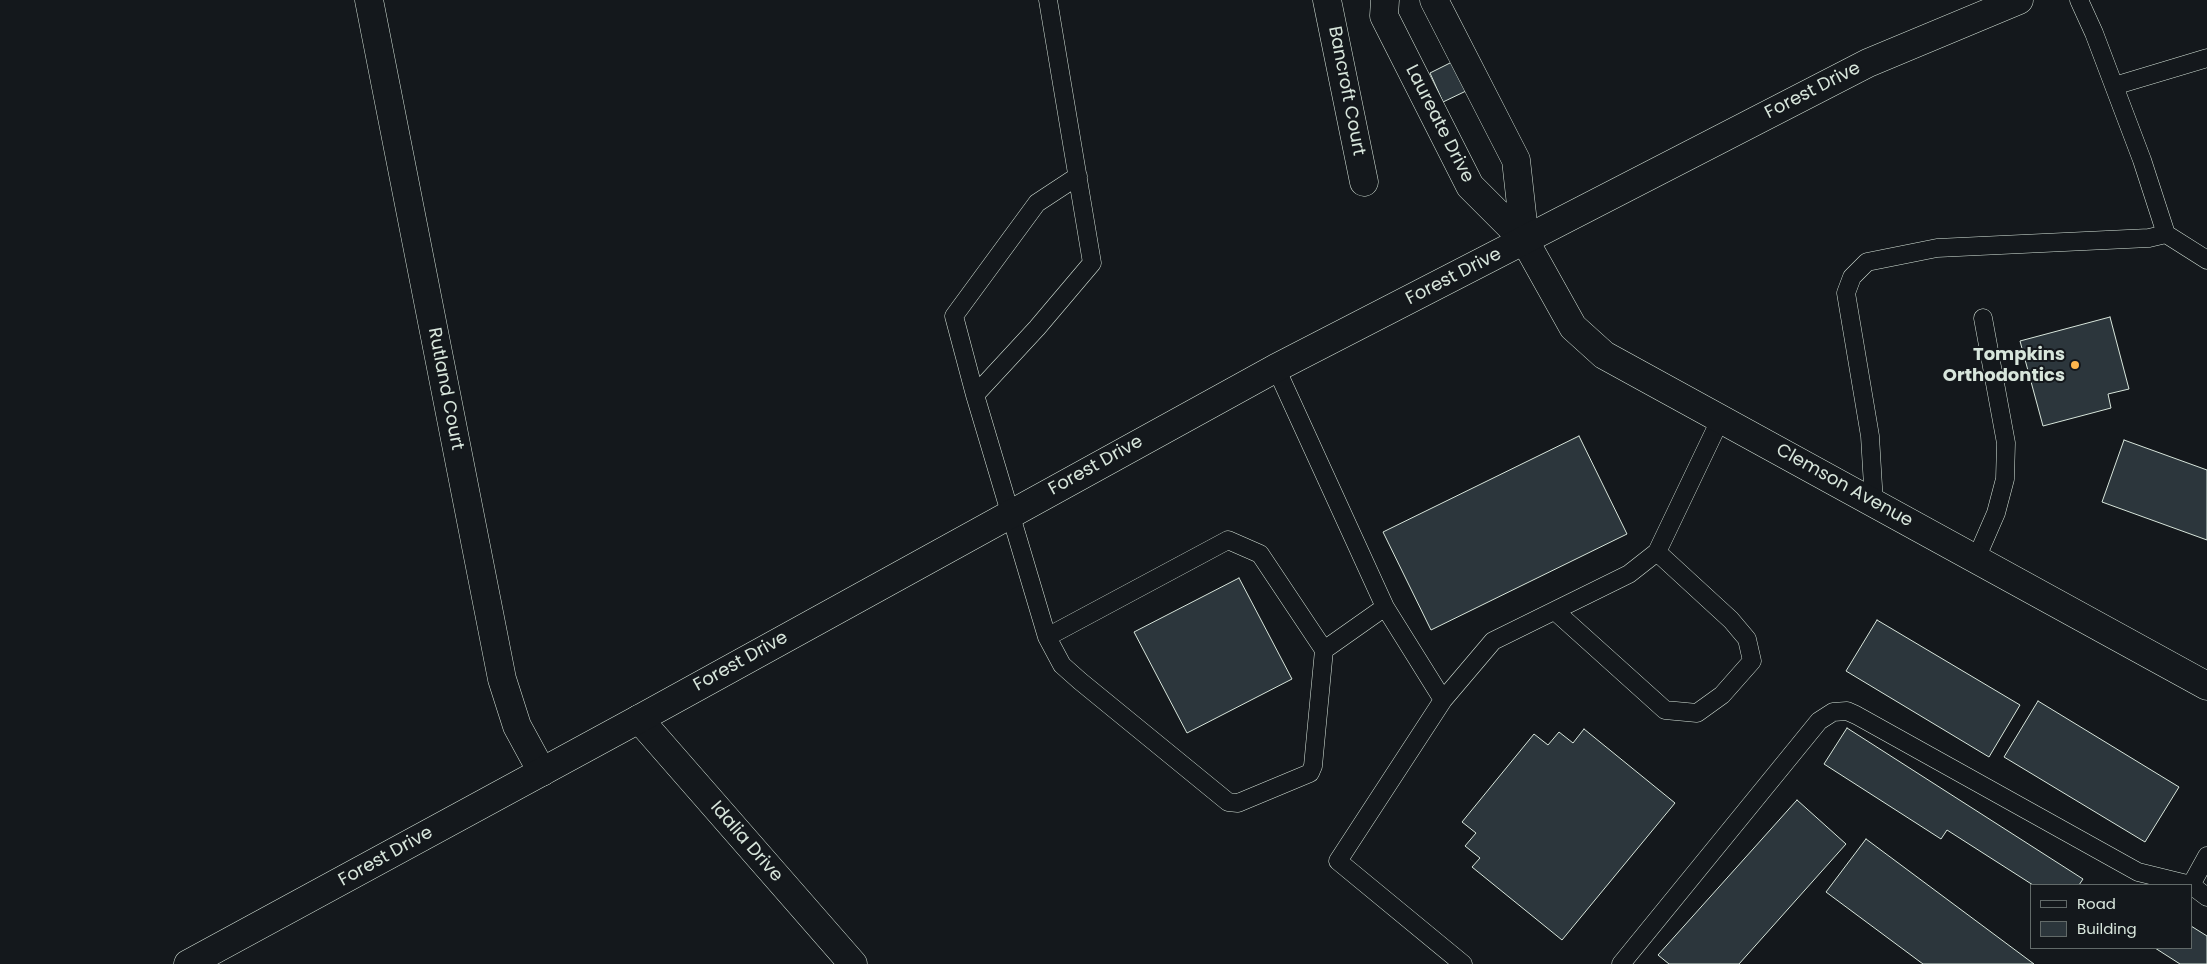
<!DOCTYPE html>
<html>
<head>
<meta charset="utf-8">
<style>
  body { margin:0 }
  #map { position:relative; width:2207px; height:964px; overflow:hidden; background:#14181c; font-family:Poppins,sans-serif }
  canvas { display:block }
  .legend { position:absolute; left:2030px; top:884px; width:162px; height:65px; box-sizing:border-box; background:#14181c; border:1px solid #626a69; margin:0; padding:6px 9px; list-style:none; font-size:15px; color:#d8e6dc }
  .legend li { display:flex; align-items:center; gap:10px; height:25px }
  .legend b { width:25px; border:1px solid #626a69 }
</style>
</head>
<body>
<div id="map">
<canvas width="2207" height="964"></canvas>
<ul class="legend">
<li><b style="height:6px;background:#14181c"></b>Road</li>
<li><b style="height:14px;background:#2c363c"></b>Building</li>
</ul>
</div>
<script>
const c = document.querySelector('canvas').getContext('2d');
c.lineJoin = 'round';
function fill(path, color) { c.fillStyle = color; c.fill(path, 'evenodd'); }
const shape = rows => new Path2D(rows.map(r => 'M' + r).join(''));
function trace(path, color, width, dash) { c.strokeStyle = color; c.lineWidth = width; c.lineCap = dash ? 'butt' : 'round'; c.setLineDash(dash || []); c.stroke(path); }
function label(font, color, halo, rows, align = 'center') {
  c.font = font + ' Poppins,sans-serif'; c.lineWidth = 4; c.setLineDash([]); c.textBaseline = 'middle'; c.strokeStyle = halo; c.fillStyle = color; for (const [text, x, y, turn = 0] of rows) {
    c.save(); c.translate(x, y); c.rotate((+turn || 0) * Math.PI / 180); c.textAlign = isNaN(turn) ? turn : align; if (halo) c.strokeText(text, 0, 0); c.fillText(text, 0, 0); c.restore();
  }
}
const building = shape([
  [1452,62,1466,91,1443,102,1430,73,1452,62],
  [2110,317,2129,389,2108,394,2111,408,2043,426,2020,341,2110,317],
  [1579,436,1627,534,1431,630,1383,532,1579,436],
  [2124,440,2207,470,2207,540,2102,502,2124,440],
  [1239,578,1292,679,1187,733,1134,632,1239,578],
  [1877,620,2020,705,1989,757,1846,671,1877,620],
  [2038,701,2179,787,2145,842,2004,757,2038,701],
  [1847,728,2083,879,2079,885,2033,885,1947,830,1941,839,1824,764,1847,728],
  [1584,729,1675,803,1562,940,1472,867,1480,858,1465,846,1476,833,1462,822,1534,734,1548,745,1559,732,1573,743,1584,729],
  [1797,800,1846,844,1739,964,1669,964,1658,955,1797,800],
  [1866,839,2034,964,1923,964,1826,892,1866,839],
  [2191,926,2207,936,2207,964,2180,964,2155,948,2191,948,2191,926]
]);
fill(building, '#2c363c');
trace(building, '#d8e6dc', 1);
const lane = shape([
  [2114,86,2207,58],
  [2166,234,2207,260],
  [1276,368,1385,607,1443,700],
  [975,395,954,316,1037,203,1078,176],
  [1874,503,1870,436,1846,293,1852,277,1867,262,1937,248,2149,238,2166,234,2142,160,2094,33,2079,0],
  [1976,559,1996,513,2005,479,2006,443,1983,318],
  [1555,611,1665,710,1697,713,1722,695,1752,661,1747,639,1731,620,1657,552],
  [1047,637,1228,540,1260,554,1324,650,1313,766,1310,773,1238,803,1228,802,1080,681,1062,665,1047,637,975,395,1037,328,1092,263,1048,0],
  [1324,650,1385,607],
  [2191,885,2207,856],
  [1463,964,1338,861,1443,700,1493,641,1629,574,1657,552,1721,418],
  [1621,964,1819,721,1833,712,1847,711,1856,715,2138,872,2191,885,2207,897]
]);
const street = shape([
  [369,0,502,679,517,726,542,772],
  [1327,0,1364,182],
  [1385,0,1384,16,1470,186,1525,241,1573,327,1604,355,2207,686],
  [1434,0,1516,160,1525,241],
  [639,719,853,964]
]);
const secondary = shape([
  [188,964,639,719,1276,368,1868,63,2019,0]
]);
trace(lane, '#d8e6dc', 19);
trace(street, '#d8e6dc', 29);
trace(secondary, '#d8e6dc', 29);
trace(lane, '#14181c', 18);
trace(street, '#14181c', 28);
trace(secondary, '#14181c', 28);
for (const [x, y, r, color] of [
  [2075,365,5,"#ffb74d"]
]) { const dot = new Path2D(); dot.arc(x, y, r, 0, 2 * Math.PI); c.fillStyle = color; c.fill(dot); trace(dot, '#14181c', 2); }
label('18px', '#d8e6dc', '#14181c', [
  ["Bancroft Court",1346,91,79],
  ["Forest Drive",1813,91,-27],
  ["Laureate Drive",1439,124,63],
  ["Forest Drive",1454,277,-27],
  ["Rutland Court",445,389,79],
  ["Forest Drive",1096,466,-29],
  ["Clemson Avenue",1844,486,29],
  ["Forest Drive",741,662,-29],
  ["Idalia Drive",746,842,49],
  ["Forest Drive",386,857,-29]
]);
label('bold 18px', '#d8e6dc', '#14181c', [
  ["Tompkins",2065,355],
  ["Orthodontics",2065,376]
], 'right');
</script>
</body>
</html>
